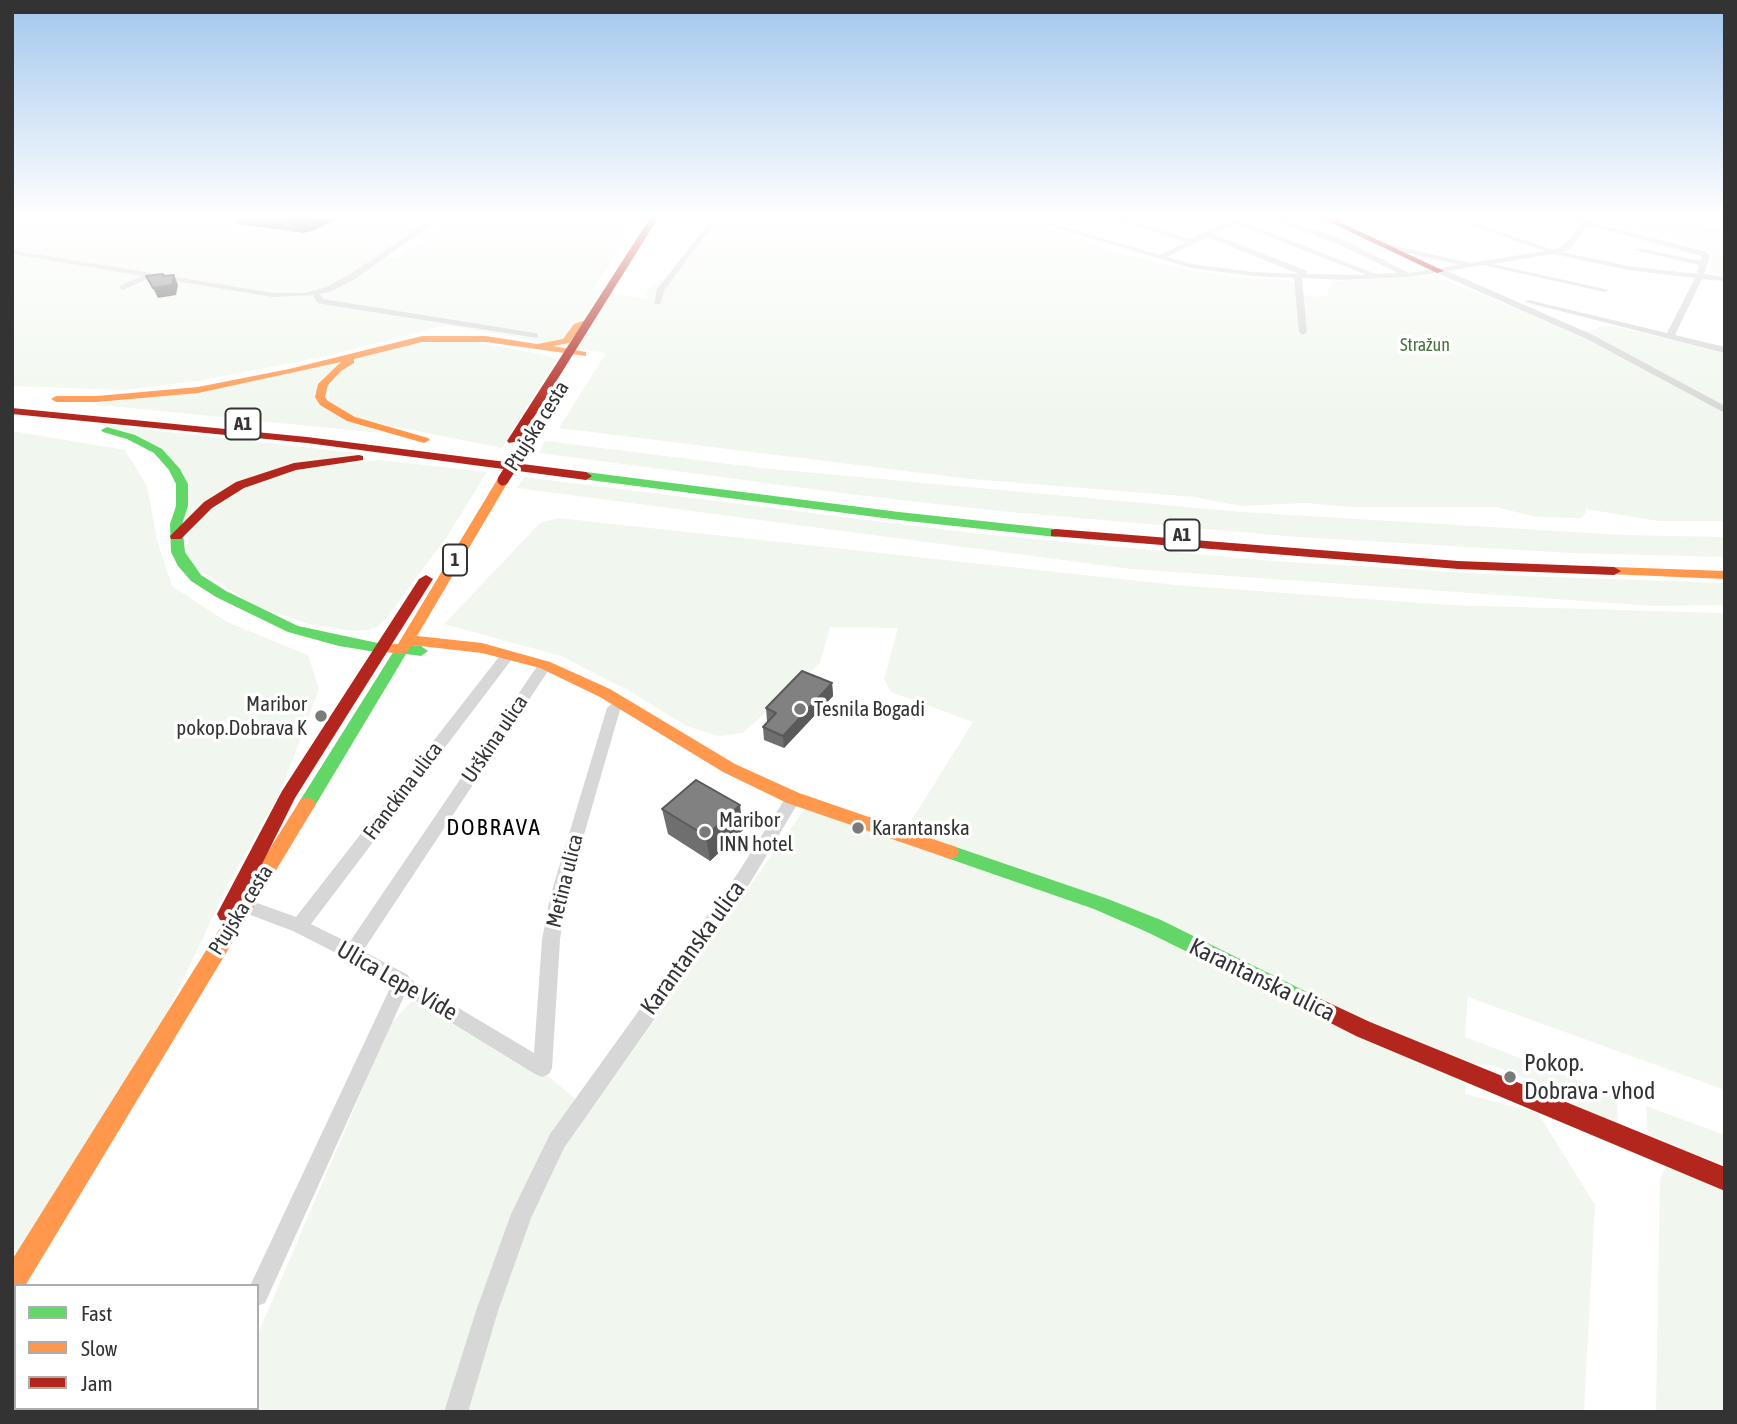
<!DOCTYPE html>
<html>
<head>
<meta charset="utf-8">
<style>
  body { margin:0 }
  #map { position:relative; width:1737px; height:1424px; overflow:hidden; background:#fff; font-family:"Asap Condensed",sans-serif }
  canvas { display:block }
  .frame { position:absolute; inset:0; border:14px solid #333; pointer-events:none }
  .legend { position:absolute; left:14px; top:1284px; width:245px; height:126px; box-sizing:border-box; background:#fff; border:2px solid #adadad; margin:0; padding:9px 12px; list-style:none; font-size:21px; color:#333 }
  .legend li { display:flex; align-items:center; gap:14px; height:35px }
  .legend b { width:35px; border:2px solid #adadad }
</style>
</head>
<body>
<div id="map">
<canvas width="1737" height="1424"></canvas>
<div class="frame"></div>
<ul class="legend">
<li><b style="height:9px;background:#63d668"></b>Fast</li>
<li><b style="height:9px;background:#ff974d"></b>Slow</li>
<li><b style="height:9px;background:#b3261e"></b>Jam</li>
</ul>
</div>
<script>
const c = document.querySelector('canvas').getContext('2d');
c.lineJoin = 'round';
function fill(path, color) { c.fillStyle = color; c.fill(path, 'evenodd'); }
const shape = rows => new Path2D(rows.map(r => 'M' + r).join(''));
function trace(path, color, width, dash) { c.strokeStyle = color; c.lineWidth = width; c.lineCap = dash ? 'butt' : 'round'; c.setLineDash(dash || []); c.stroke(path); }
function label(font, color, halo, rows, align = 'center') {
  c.font = font + ' "Asap Condensed",sans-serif'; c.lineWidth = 7; c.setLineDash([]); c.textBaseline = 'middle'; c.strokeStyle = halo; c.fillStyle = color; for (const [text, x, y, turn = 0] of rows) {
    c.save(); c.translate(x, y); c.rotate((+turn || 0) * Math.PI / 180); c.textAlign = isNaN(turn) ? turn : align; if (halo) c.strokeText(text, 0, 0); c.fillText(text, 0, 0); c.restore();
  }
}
fill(shape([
  [12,218,243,218,226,228,310,236,338,224,419,226,378,256,396,259,449,218,572,218,571,222,624,224,627,237,593,289,647,299,645,291,684,266,720,218,1019,218,1083,239,1101,248,1184,269,1233,277,1287,280,1295,284,1295,293,1317,297,1327,295,1332,281,1435,276,1546,320,1579,330,1591,331,1601,326,1614,326,1725,352,1725,521,1658,521,1586,509,1585,514,1581,518,1537,517,1495,507,1352,507,1305,503,1241,506,1194,497,970,479,559,428,606,353,446,325,326,356,203,380,123,390,12,386],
  [1588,218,1665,218,1725,232,1725,276,1709,272,1712,259,1710,251,1687,245,1670,235,1617,227],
  [469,341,550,356,556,359,502,448,362,420,328,401,330,379,361,357,407,344],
  [355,357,314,394,380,433,90,404,166,395],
  [95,423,132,428,367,454,290,465,183,521,183,473,127,432],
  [12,431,125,450,147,486,157,540,172,586,227,622,308,655,319,689,281,791,228,885,164,1020,12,1261],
  [545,441,761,468,1242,512,1624,535,1725,537,1725,557,1571,553,1297,537,999,511,857,495,539,453],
  [379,460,487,472,448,535,386,619,378,626,369,630,352,631,309,624,255,606,196,568,186,552,189,533,230,493,288,470],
  [524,477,980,534,1272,561,1524,576,1725,583,1725,605,1654,606,1131,569,517,488],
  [558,518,1176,585,1449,605,1725,613,1725,1090,1468,997,1465,1037,1617,1095,1618,1123,1559,1100,1534,1082,1492,1065,1467,1064,1465,1094,1538,1113,1595,1205,1584,1412,225,1412,227,1408,257,1408,257,1336,390,1025,414,998,537,1067,590,1111,806,807,901,837,973,722,891,692,884,679,898,628,830,627,820,663,743,733,718,736,686,726,631,692,561,656,444,624,540,523],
  [1646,1106,1725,1135,1725,1166,1648,1135],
  [1666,1167,1725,1189,1725,1412,1656,1412,1660,1179]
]), '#f1f7ee');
trace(shape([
  [1658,218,1725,232]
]), '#dce4f4', 2);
fill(shape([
  [433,218,440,218,355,279,332,291,320,294,323,299,535,333,538,334,538,338,328,305,317,303,313,295,273,297,151,277,123,290,119,288,120,286,142,276,12,254,12,250,273,293,305,293,326,287,349,275,433,218],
  [713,218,719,218,665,289,660,304,654,304,657,289,713,218],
  [1024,218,1034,218,1160,255,1186,242,1111,218,1121,218,1191,239,1235,218,1243,218,1240,221,1376,274,1398,273,1342,246,1272,218,1281,218,1348,242,1409,273,1459,265,1387,248,1387,244,1470,263,1545,251,1451,218,1460,218,1554,250,1564,245,1582,223,1567,218,1577,218,1707,252,1710,256,1704,274,1725,277,1725,281,1702,279,1675,335,1725,347,1725,353,1525,302,1529,300,1667,333,1695,278,1628,270,1553,254,1492,264,1609,290,1605,292,1483,265,1447,271,1593,335,1725,406,1725,413,1587,339,1437,273,1408,277,1343,280,1302,278,1307,332,1303,335,1299,332,1294,278,1253,276,1191,268,1024,218],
  [1235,223,1367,275,1307,274,1307,271,1213,234,1235,223],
  [1588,225,1701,256,1701,261,1638,248,1634,250,1699,265,1697,274,1628,266,1562,252,1570,249,1588,225],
  [1207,237,1299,274,1253,272,1192,264,1167,257,1207,237],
  [1526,218,1536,218,1542,221,1539,223,1526,218],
  [507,652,514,656,512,659,311,924,349,943,540,662,550,662,552,665,550,668,363,951,408,975,410,979,534,1053,542,940,550,897,607,708,616,699,626,699,628,702,620,710,566,897,560,940,552,1068,549,1074,542,1077,535,1074,405,994,265,1303,257,1306,257,1286,250,1286,391,986,346,958,293,931,240,911,238,906,240,901,246,899,296,917,502,653,507,652],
  [793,792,798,794,801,798,750,883,564,1148,531,1218,498,1311,468,1412,444,1412,476,1311,511,1214,550,1134,738,873,788,794,793,792],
  [192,1408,216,1408,215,1412,191,1412,192,1408]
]), '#d7d7d7');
fill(shape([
  [107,427,135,435,162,449,180,469,188,484,188,506,182,524,185,552,201,575,226,591,298,626,387,645,389,648,387,651,382,653,339,646,288,632,216,597,191,581,178,566,171,552,170,524,176,506,176,484,169,470,154,453,127,439,103,432,101,430,107,427],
  [586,472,899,512,1056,529,1062,533,1056,537,899,520,582,479,580,476,586,472],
  [402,644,421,646,428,651,421,656,406,654,313,809,301,809,298,804,301,799,397,646,402,644],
  [950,845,1108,899,1161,920,1317,997,1320,1003,1317,1009,1310,1012,1303,1009,1147,932,1094,909,944,857,941,852,944,847,950,845]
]), '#63d668');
fill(shape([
  [586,320,591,323,589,325,580,328,569,343,553,346,586,352,586,356,486,342,422,342,354,359,354,363,341,371,328,385,325,397,328,401,355,417,428,438,430,440,424,443,347,421,320,405,315,397,318,384,341,362,198,393,97,402,56,402,51,399,56,396,97,396,198,387,289,369,422,336,486,336,537,344,563,339,574,324,586,320],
  [503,476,509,480,417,636,482,643,550,662,610,689,735,764,799,793,956,847,959,852,956,857,950,859,787,803,723,772,600,697,540,668,482,653,412,645,407,652,402,654,377,651,375,648,377,645,398,644,497,480,503,476],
  [1614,567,1725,571,1725,579,1609,574,1607,571,1614,567],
  [307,798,313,799,316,804,313,809,25,1286,16,1286,16,1295,12,1296,12,1260,301,799,307,798]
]), '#ff974d');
fill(shape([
  [650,218,658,218,519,441,509,443,507,441,650,218],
  [1321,218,1331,218,1444,271,1437,273,1321,218],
  [12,408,307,437,586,472,592,476,586,480,307,443,12,414,12,408],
  [359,455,363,456,363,460,296,470,244,488,212,508,181,539,171,539,170,536,204,502,236,482,294,463,359,455],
  [1056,529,1458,561,1614,567,1621,571,1614,575,1458,569,1051,536,1051,530,1056,529],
  [426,575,433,579,295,798,234,920,227,922,220,920,217,914,282,791,419,579,426,575],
  [1310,994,1370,1022,1725,1167,1725,1191,1356,1036,1303,1009,1300,1003,1303,997,1310,994]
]), '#b3261e');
trace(shape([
  [503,480,527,442]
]), '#b3261e', 11);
fill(shape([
  [234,218,339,218,315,230,303,233,237,224],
  [832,683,833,696,784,748,764,740,763,727,768,722,767,721,766,708],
  [662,809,743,830,710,861,668,834]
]), '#6f6f6f');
fill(shape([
  [313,218,339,218,315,230,303,233,299,221],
  [163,274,168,283,174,275,178,285,176,295,158,298,153,288,163,276],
  [832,683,833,696,784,748,783,736],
  [740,805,743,830,710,861,706,836]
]), '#5a5a5a');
const building = shape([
  [272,218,313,218,299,221,272,218],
  [163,274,163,276,174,275,172,285,153,288,146,276,163,274],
  [802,671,832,683,783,736,763,727,776,713,766,708,802,671],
  [696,780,740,805,706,836,662,809,696,780]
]);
fill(building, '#818181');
trace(building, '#5a5a5a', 2);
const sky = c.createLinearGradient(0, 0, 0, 417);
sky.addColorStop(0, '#a3c7ed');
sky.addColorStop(0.52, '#fff');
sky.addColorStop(1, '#ffffff00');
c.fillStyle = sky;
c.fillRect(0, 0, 1737, 417);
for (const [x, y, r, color] of [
  [800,709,7,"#7a7a7a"],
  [321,716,7,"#7a7a7a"],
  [858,828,7,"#7a7a7a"],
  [705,832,7,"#7a7a7a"],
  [1510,1077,7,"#7a7a7a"]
]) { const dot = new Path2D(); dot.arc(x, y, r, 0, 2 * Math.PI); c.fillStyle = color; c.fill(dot); trace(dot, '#fff', 2.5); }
label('18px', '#47723c', '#fff', [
  ["Stražun",1425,345]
]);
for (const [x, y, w] of [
  [243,424,35],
  [1182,535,35],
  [455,560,24]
]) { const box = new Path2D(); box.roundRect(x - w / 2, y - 15.5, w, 31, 5); c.fillStyle = '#fff'; c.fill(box); trace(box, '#333', 2); }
label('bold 19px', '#333', null, [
  ["A1",243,424],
  ["A1",1182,535],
  ["1",455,560]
]);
label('21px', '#333', '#fff', [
  ["Ptujska cesta",537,426,-58],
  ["Urškina ulica",495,739,-56],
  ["Franckina ulica",403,791,-53],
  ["Metina ulica",565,881,-76],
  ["Ptujska cesta",241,910,-58]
]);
label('21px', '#333', '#fff', [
  ["Maribor",307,704,"right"],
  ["pokop.Dobrava K",307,728,"right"],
  ["Tesnila Bogadi",814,709],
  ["Maribor",719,820],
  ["INN hotel",719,844],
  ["Karantanska",872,828]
], 'left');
c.letterSpacing = '2px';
label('23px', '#000', '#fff', [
  ["DOBRAVA",494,828]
]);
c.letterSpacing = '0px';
label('24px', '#333', '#fff', [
  ["Karantanska ulica",693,948,-54],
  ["Karantanska ulica",1262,980,26],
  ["Ulica Lepe Vide",397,981,30]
]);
label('24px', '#333', '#fff', [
  ["Pokop.",1524,1063],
  ["Dobrava - vhod",1524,1091]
], 'left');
</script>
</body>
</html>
